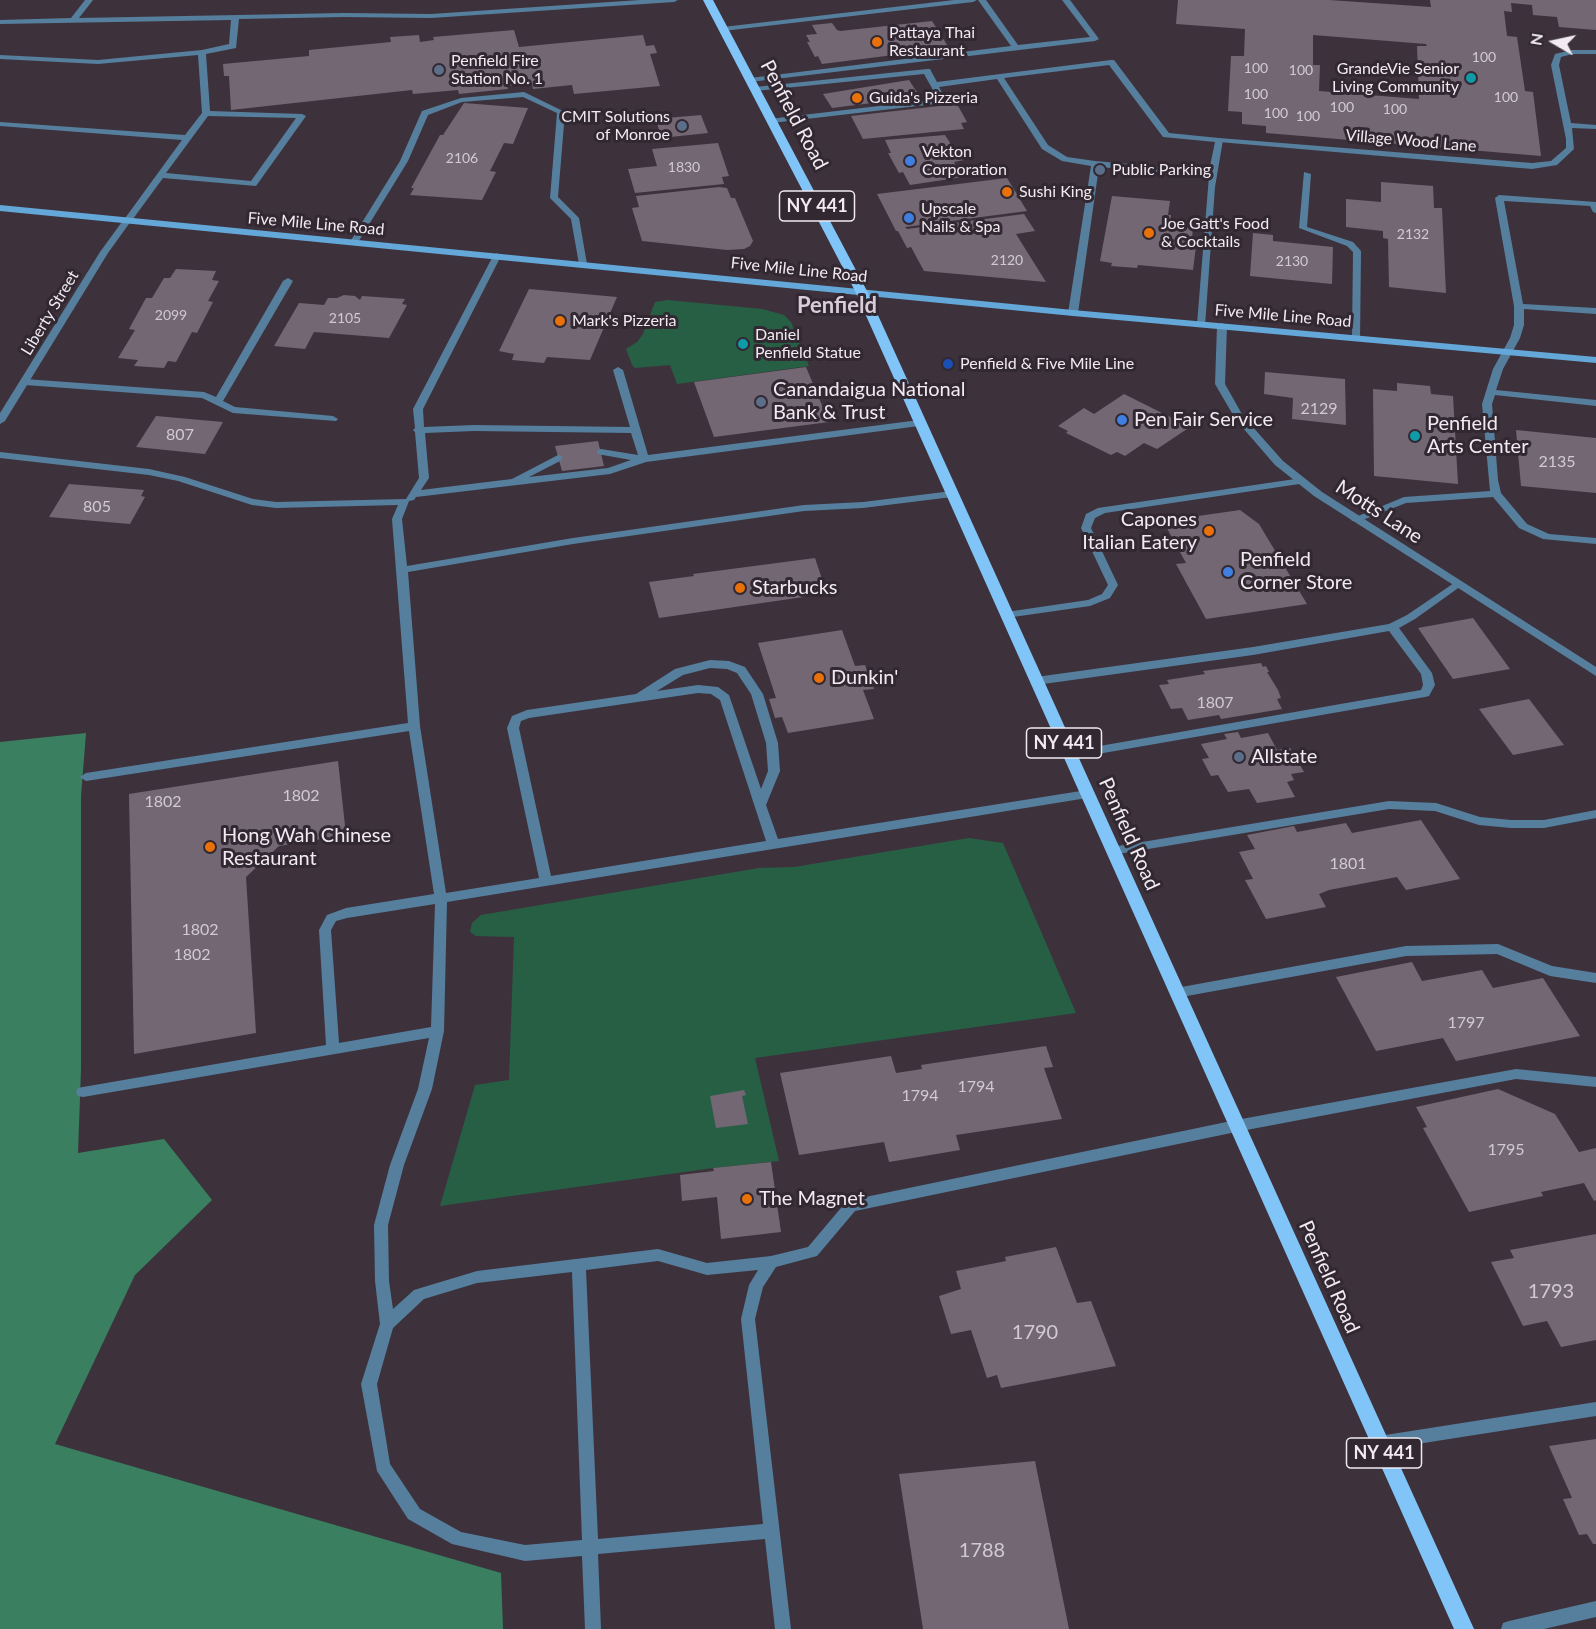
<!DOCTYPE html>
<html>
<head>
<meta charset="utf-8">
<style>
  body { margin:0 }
  #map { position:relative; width:1596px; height:1629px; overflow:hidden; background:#3d323c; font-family:Lato,sans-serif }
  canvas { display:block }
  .north { position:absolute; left:1524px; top:12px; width:60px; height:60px; -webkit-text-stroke:4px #322832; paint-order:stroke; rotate:279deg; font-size:16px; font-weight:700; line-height:24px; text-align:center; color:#f1eaf1 }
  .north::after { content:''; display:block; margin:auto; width:21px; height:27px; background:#f1eaf1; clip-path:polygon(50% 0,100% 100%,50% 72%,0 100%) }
</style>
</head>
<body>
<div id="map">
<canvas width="1596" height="1629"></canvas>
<div class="north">N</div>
</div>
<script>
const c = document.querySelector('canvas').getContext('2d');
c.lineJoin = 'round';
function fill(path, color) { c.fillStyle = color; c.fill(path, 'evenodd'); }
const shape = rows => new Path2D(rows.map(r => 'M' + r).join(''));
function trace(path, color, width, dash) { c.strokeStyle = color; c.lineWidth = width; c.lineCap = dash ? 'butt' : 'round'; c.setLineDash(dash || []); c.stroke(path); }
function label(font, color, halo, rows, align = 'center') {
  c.font = font + ' Lato,sans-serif'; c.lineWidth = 6; c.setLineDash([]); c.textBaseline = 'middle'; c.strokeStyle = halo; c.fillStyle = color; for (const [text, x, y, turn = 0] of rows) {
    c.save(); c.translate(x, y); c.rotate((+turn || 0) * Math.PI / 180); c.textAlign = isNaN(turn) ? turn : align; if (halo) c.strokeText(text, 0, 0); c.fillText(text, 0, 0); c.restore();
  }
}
fill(shape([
  [668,300,762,309,784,315,791,322,809,366,677,384,670,365,635,368,632,365,626,349,637,342,643,334,655,302],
  [969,838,1003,843,1076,1013,755,1058,779,1161,713,1168,440,1206,475,1085,509,1080,514,937,476,936,470,932,472,923,481,915,759,868,794,867]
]), '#275f45');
fill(shape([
  [86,733,81,796,81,1069,78,1153,164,1139,212,1200,135,1275,55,1444,501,1573,503,1629,0,1629,0,742]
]), '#3a8060');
fill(shape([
  [1178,0,1329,0,1431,7,1430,0,1596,0,1596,30,1559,27,1557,17,1533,15,1532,5,1511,3,1512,12,1504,11,1507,36,1517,37,1525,91,1533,92,1541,156,1266,133,1266,126,1242,124,1242,112,1228,111,1231,56,1244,56,1245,29,1176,24],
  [1313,35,1426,44,1427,46,1417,46,1419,99,1319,91,1320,65,1313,65],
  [932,21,949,48,822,64,818,56,815,57,807,42,810,42,806,35,817,34,812,25,832,23,837,30,840,31],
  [514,30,519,47,643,35,646,46,654,45,657,53,650,54,660,86,574,94,572,85,533,89,532,83,507,86,508,89,459,94,458,90,413,94,412,90,231,110,229,76,224,76,223,64,309,56,309,50,391,42,390,37,419,35,420,42,434,40,433,37],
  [909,80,920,97,832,108,823,94],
  [464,103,528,108,513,144,504,143,490,171,496,172,482,200,410,195,414,188,411,188,440,135,443,135],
  [957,104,967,122,961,123,964,129,863,139,851,116],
  [701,115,708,133,661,138,656,119],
  [945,135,954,149,958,149,964,160,954,162,963,177,910,185,903,172,899,173,888,153,891,153,885,140],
  [718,143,729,176,722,177,724,184,635,193,628,169,657,166,652,149],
  [1007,178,1027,211,905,227,907,229,1024,214,1035,231,1016,234,1046,282,924,271,911,247,907,248,898,231,896,231,877,194],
  [1381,182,1433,186,1434,208,1442,208,1446,293,1389,287,1388,239,1383,238,1383,231,1346,227,1346,199,1381,202],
  [719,187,727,188,731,198,735,198,753,241,750,246,744,249,727,250,642,241,632,208,639,207,636,196],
  [1112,196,1170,201,1168,215,1171,215,1170,226,1193,228,1192,238,1197,238,1193,270,1138,265,1137,268,1111,266,1112,263,1100,261],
  [1253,233,1273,235,1273,241,1333,247,1332,284,1250,276],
  [176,269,216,271,212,280,219,281,208,301,213,302,197,333,192,332,176,362,168,361,164,368,134,366,138,360,118,358,135,330,129,329,146,298,152,298,164,278,170,278],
  [529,289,617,297,590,360,547,357,544,363,512,360,514,354,499,351],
  [344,295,355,296,360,300,362,296,405,299,402,304,407,305,389,338,314,332,305,349,274,346,299,303,324,305,328,298,337,298],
  [806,367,829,422,714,437,694,382],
  [1265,372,1345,379,1346,425,1292,419,1293,398,1264,394],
  [1397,383,1430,386,1431,394,1453,396,1458,484,1374,476,1373,389,1397,391],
  [1124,394,1190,427,1157,449,1144,443,1125,456,1117,452,1111,455,1066,433,1068,431,1058,426,1084,408,1094,414],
  [156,416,223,422,205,454,136,447],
  [1516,430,1596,438,1596,493,1521,486],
  [598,441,604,466,562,471,555,446],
  [69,484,144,490,141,496,145,497,130,524,49,517],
  [1240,510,1259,524,1307,604,1206,619,1176,564,1186,563,1163,521],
  [815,558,823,582,827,582,831,593,659,618,649,582,694,576,693,574],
  [1473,618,1510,669,1453,679,1418,628],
  [842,630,855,666,865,665,874,689,863,690,874,719,788,733,782,717,775,718,769,699,776,698,758,643],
  [1261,663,1263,667,1266,666,1269,672,1267,672,1278,690,1281,698,1277,699,1282,709,1221,719,1219,715,1188,720,1182,708,1171,709,1159,685,1169,684,1167,680,1205,674,1203,671],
  [1529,699,1564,745,1513,755,1479,709],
  [1238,732,1241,738,1268,733,1277,750,1290,748,1304,772,1291,774,1294,780,1287,782,1295,797,1257,803,1249,789,1228,792,1218,775,1211,776,1202,759,1209,758,1201,744,1227,739,1224,734],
  [338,761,346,835,279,846,246,877,256,1033,134,1054,129,794],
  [1421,820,1460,879,1406,890,1397,877,1329,890,1319,894,1326,907,1266,919,1245,880,1253,879,1239,852,1255,849,1247,835,1294,826,1297,832,1346,823,1352,833],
  [1412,962,1422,981,1482,970,1493,988,1543,978,1580,1036,1456,1061,1443,1038,1376,1051,1336,977],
  [1046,1046,1053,1067,1044,1068,1062,1119,956,1135,960,1150,889,1162,884,1142,799,1155,780,1073,891,1056,896,1073,922,1069,921,1065],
  [1498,1089,1555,1114,1579,1152,1596,1148,1596,1200,1594,1201,1584,1183,1541,1192,1543,1196,1469,1212,1423,1128,1427,1127,1416,1107],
  [744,1090,746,1095,742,1096,748,1124,716,1128,710,1096],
  [771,1162,781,1232,721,1239,717,1197,682,1201,680,1175,714,1171,713,1168],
  [1596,1234,1596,1340,1561,1347,1547,1321,1523,1326,1491,1262,1514,1258,1510,1250],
  [1056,1247,1077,1303,1091,1301,1116,1366,1001,1388,997,1375,987,1378,971,1330,951,1334,939,1296,961,1289,956,1271,1006,1261,1005,1257],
  [1596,1439,1596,1544,1593,1544,1587,1534,1579,1535,1563,1499,1572,1498,1549,1446],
  [1035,1461,1069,1629,923,1629,899,1474]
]), '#736773');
fill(shape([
  [85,0,93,0,79,18,344,13,431,14,640,0,678,0,674,2,431,18,344,17,239,19,236,48,206,54,210,111,302,114,306,116,256,186,163,178,130,223,127,224,123,221,182,140,0,126,0,122,185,135,202,113,198,55,98,64,0,59,0,55,98,60,202,50,229,44,231,20,0,24,0,20,71,18,85,0],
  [208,116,296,118,251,181,166,173,208,116],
  [954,0,977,0,973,2,723,31,719,29,723,27,954,0],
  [978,0,986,0,1018,45,1090,37,1062,0,1070,0,1099,39,1095,41,750,82,746,80,750,78,1011,46,978,0],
  [1111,60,1114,60,1169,133,1219,138,1223,140,1215,187,1205,326,1202,327,1197,324,1209,176,1099,167,1078,313,1073,316,1068,313,1091,166,1062,161,1042,149,997,79,939,87,947,101,943,103,772,123,768,121,769,119,938,99,924,74,755,91,751,89,755,87,927,69,930,69,937,82,1111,60],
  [1109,65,1163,137,1215,142,1209,171,1095,161,1067,157,1048,145,1004,78,1109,65],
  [524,92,565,112,558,197,579,218,587,264,586,266,580,266,579,264,571,219,550,198,557,113,523,97,462,102,428,115,408,161,357,244,351,244,350,242,400,161,422,111,461,98,524,92],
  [1304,172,1311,174,1307,227,1353,242,1361,251,1360,340,1357,341,1352,338,1353,252,1347,246,1299,228,1304,172],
  [1499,195,1596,202,1596,213,1593,212,1590,206,1504,201,1523,304,1596,308,1596,314,1524,309,1524,325,1520,338,1503,369,1496,390,1596,400,1596,406,1495,395,1492,404,1498,480,1501,493,1527,524,1549,534,1596,538,1596,544,1543,539,1519,528,1493,497,1406,503,1360,521,1352,521,1351,519,1404,497,1490,491,1482,404,1493,369,1510,338,1514,325,1514,306,1495,198,1499,195],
  [497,253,501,256,423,409,424,427,474,425,630,427,613,370,618,367,623,370,648,455,919,420,924,423,919,426,646,462,610,474,416,497,414,500,409,501,402,519,407,566,573,538,804,505,863,502,952,491,957,494,952,497,863,508,804,511,573,544,408,572,420,726,446,893,539,878,507,728,512,716,527,710,636,694,675,669,710,660,729,661,745,667,763,694,778,743,780,771,766,805,778,839,1087,790,1093,794,1087,798,447,902,444,1031,432,1089,404,1165,388,1225,389,1281,393,1309,414,1290,477,1271,658,1249,707,1263,771,1256,808,1247,846,1202,851,1200,1236,1120,1516,1069,1596,1077,1596,1087,1516,1079,1236,1132,855,1211,817,1256,776,1267,763,1287,755,1319,791,1629,775,1629,765,1539,598,1554,601,1629,585,1629,582,1556,525,1561,452,1544,408,1519,377,1471,361,1384,380,1324,375,1281,374,1225,390,1165,418,1089,429,1038,83,1097,78,1096,76,1092,78,1088,83,1087,326,1045,319,930,327,915,346,908,434,894,409,731,86,781,80,777,86,773,408,723,392,519,398,505,276,508,252,505,178,481,149,475,0,458,0,452,149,469,185,477,253,499,276,502,406,499,419,478,415,432,413,430,415,428,413,409,493,256,497,253],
  [474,431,631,433,638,455,601,449,597,450,597,454,631,460,608,468,529,477,562,460,562,456,558,455,512,479,421,490,429,478,425,433,474,431],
  [710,668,727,669,737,673,751,694,766,743,768,771,761,789,729,695,718,687,698,685,657,691,683,675,710,668],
  [698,693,711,694,720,700,766,841,551,876,519,728,521,721,529,718,698,693],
  [435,904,431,1027,339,1043,331,930,336,921,347,918,435,904],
  [658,1261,707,1275,758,1270,749,1285,741,1319,763,1524,598,1539,586,1270,658,1261],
  [572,1272,582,1540,525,1545,461,1532,420,1509,390,1464,377,1384,393,1328,424,1299,477,1283,572,1272],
  [288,278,293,281,223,401,235,407,333,416,338,419,336,421,233,413,202,398,25,385,20,382,25,379,204,392,216,397,283,281,288,278],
  [1302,478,1306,479,1306,483,1105,513,1095,518,1091,528,1118,585,1110,598,1090,606,1006,618,1001,615,1006,612,1088,600,1102,594,1108,585,1081,528,1086,514,1098,508,1302,478],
  [1457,581,1461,582,1462,584,1461,586,1415,619,1399,628,1432,673,1435,685,1429,696,1425,697,1069,759,1065,758,1063,755,1065,752,1421,690,1423,685,1421,674,1389,631,1253,655,1036,685,1030,681,1036,677,1253,647,1389,624,1407,615,1457,581],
  [1389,801,1436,803,1480,817,1511,820,1544,820,1596,810,1596,818,1544,828,1511,828,1479,825,1435,811,1389,809,1112,855,1106,851,1112,847,1389,801],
  [1498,944,1552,966,1596,973,1596,983,1550,976,1497,954,1406,956,1176,998,1171,997,1170,993,1171,989,1176,988,1406,946,1498,944],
  [1596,1402,1596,1416,1379,1450,1374,1448,1371,1443,1374,1438,1379,1436,1596,1402],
  [1596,1601,1596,1617,1544,1629,1501,1629,1503,1623,1509,1621,1596,1601]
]), '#567f9e');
fill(shape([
  [1572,50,1596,50,1596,54,1572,54,1561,57,1559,65,1571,123,1596,125,1596,129,1572,128,1574,149,1557,165,1532,169,1219,142,1215,140,1219,138,1532,163,1551,161,1566,148,1566,139,1551,65,1555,54,1572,50],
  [127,218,131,221,108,253,5,421,0,424,0,413,100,252,124,219,127,218],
  [1222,323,1227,326,1225,384,1243,416,1283,461,1322,492,1596,667,1596,676,1314,496,1275,465,1236,420,1215,384,1217,326,1222,323]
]), '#567f9e');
fill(shape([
  [0,205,1073,310,1596,357,1596,363,1073,316,0,211,0,205]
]), '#64a8d9');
fill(shape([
  [703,0,713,0,867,291,1474,1629,1454,1629,855,291,703,0]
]), '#81c5f8');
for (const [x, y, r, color] of [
  [877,42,6,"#e8710a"],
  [439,70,6,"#5c6f8a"],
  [1471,78,6,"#0f9aa8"],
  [857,98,6,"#e8710a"],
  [682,126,6,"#5c6f8a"],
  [910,161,6,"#3f7fe0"],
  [1100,170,6,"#5c6f8a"],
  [1007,192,6,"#e8710a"],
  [909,218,6,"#3f7fe0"],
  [1149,233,6,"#e8710a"],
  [560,321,6,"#e8710a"],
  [743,344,6,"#0f9aa8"],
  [948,364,6,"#1a4fb4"],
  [761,402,6,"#5c6f8a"],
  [1122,420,6,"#3f7fe0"],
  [1415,436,6,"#0f9aa8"],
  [1209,531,6,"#e8710a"],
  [1228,572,6,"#3f7fe0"],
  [740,588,6,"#e8710a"],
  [819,678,6,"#e8710a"],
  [1239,757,6,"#5c6f8a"],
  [210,847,6,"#e8710a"],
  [747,1199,6,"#e8710a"]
]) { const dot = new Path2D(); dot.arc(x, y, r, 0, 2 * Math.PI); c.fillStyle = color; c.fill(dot); trace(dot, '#322832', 2); }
label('14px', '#d2c9d2', null, [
  ["100",1484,57],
  ["100",1256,68],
  ["100",1301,70],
  ["100",1256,94],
  ["100",1506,97],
  ["100",1342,107],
  ["100",1395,109],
  ["100",1276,113],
  ["100",1308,116],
  ["2106",462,158],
  ["1830",684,167],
  ["2132",1413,234],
  ["2120",1007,260],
  ["2130",1292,261],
  ["2099",171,315],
  ["2105",345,318]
]);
label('16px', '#f1eaf1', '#322832', [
  ["Pattaya Thai",889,33],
  ["Restaurant",889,51],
  ["Penfield Fire",451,61],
  ["Station No. 1",451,79],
  ["GrandeVie Senior",1459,69,"right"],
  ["Living Community",1459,87,"right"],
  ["Guida's Pizzeria",869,98],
  ["CMIT Solutions",670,117,"right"],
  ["of Monroe",670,135,"right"],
  ["Vekton",922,152],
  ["Corporation",922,170],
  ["Public Parking",1112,170],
  ["Sushi King",1019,192],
  ["Upscale",921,209],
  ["Nails & Spa",921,227],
  ["Joe Gatt's Food",1161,224],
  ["& Cocktails",1161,242],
  ["Mark's Pizzeria",572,321],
  ["Daniel",755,335],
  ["Penfield Statue",755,353],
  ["Penfield & Five Mile Line",960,364]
], 'left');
label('16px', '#f1eaf1', '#322832', [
  ["Village Wood Lane",1411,141,5],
  ["Five Mile Line Road",316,224,5],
  ["Five Mile Line Road",799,270,6],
  ["Liberty Street",50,313,-59],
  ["Five Mile Line Road",1283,316,5]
]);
label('16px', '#d2c9d2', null, [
  ["2129",1319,409],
  ["807",180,435],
  ["2135",1557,462],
  ["805",97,507],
  ["1807",1215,703],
  ["1802",301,796],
  ["1802",163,802],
  ["1801",1348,864],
  ["1802",200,930],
  ["1802",192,955],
  ["1797",1466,1023],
  ["1794",976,1087],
  ["1794",920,1096],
  ["1795",1506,1150]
]);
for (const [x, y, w] of [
  [817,206,75],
  [1064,743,75],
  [1384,1453,75]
]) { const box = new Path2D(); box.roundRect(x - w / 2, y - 15, w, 30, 4.5); c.fillStyle = '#322832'; c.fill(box); trace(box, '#f1eaf1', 1.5); }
label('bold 18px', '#f1eaf1', null, [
  ["NY 441",817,206],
  ["NY 441",1064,743],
  ["NY 441",1384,1453]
]);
label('20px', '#f1eaf1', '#322832', [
  ["Penfield Road",794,115,62],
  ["Motts Lane",1379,512,33],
  ["Penfield Road",1129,834,66],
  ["Penfield Road",1329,1277,66]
]);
label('20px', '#f1eaf1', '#322832', [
  ["Canandaigua National",773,390],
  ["Bank & Trust",773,413],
  ["Pen Fair Service",1134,420],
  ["Penfield",1427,424],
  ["Arts Center",1427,447],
  ["Capones",1197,520,"right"],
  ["Italian Eatery",1197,543,"right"],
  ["Penfield",1240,560],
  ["Corner Store",1240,583],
  ["Starbucks",752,588],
  ["Dunkin'",831,678],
  ["Allstate",1251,757],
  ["Hong Wah Chinese",222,836],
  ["Restaurant",222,859],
  ["The Magnet",759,1199]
], 'left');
label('20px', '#d2c9d2', null, [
  ["1793",1551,1292],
  ["1790",1035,1333],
  ["1788",982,1551]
]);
label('bold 22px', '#d9cbd8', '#322832', [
  ["Penfield",837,306]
]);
</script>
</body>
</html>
